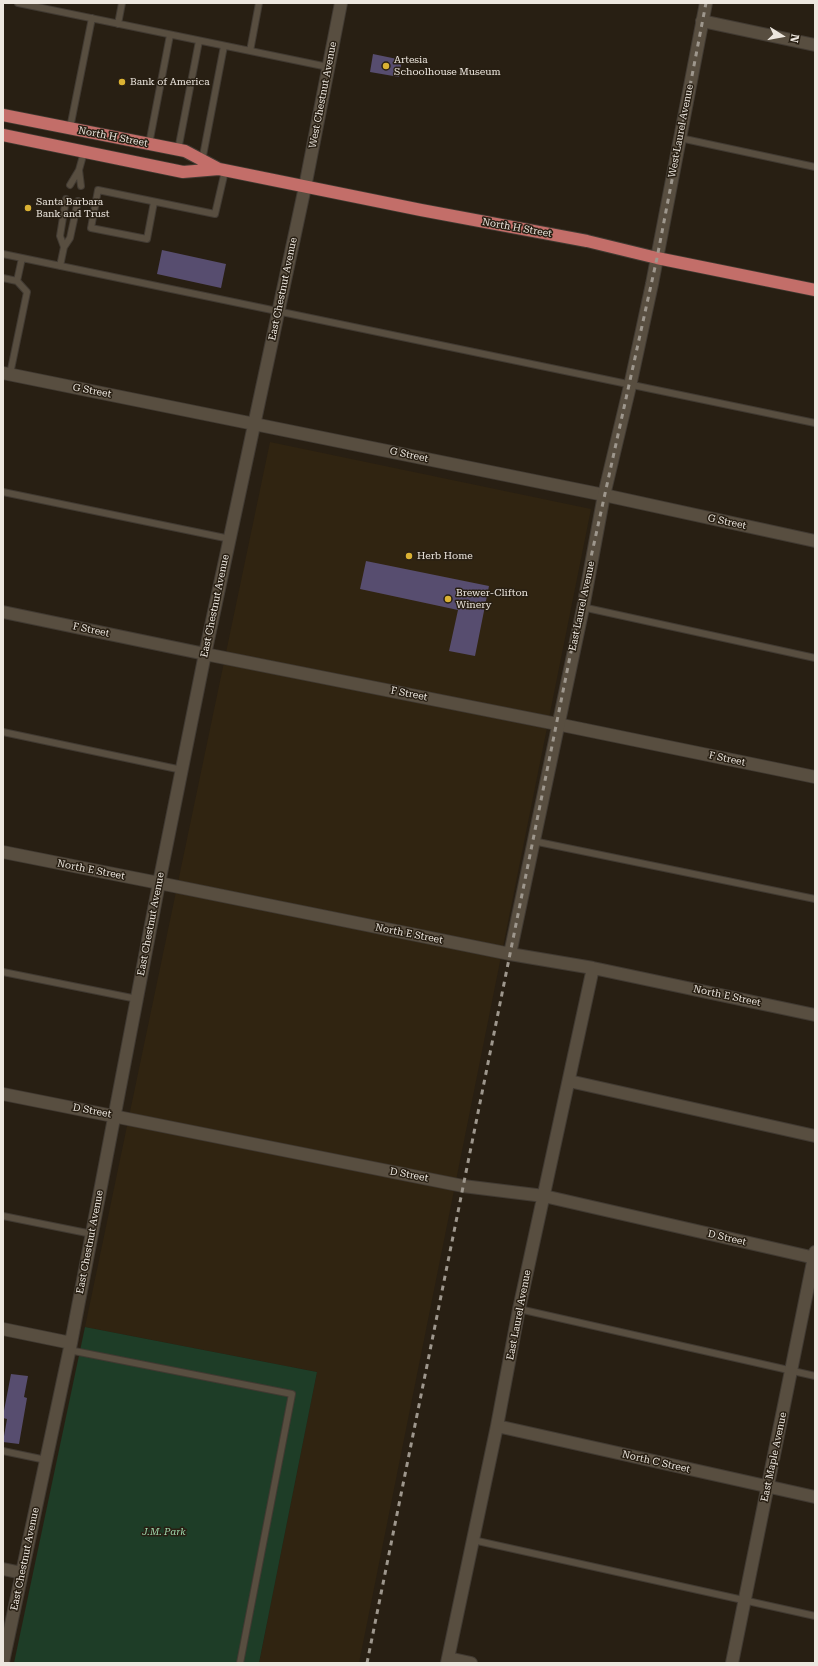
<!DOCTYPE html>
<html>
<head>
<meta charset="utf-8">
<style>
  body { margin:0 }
  #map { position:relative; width:818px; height:1666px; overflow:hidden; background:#281f13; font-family:"Roboto Serif",serif }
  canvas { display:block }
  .frame { position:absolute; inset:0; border:4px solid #ede7df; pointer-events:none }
  .north { position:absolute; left:762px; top:16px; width:40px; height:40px; -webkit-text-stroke:3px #281f13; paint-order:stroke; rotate:101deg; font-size:11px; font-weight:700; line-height:16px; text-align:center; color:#ede7df }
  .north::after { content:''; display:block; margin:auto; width:14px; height:18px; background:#ede7df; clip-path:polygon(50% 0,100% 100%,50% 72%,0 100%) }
</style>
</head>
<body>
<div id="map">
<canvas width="818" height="1666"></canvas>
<div class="frame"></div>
<div class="north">N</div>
</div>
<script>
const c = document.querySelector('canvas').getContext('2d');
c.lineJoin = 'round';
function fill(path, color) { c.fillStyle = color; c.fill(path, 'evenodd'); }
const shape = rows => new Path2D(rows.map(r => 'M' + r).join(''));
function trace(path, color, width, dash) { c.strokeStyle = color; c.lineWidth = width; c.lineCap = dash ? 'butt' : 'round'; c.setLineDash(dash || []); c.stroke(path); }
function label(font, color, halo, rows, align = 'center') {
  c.font = font + ' "Roboto Serif",serif'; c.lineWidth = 3; c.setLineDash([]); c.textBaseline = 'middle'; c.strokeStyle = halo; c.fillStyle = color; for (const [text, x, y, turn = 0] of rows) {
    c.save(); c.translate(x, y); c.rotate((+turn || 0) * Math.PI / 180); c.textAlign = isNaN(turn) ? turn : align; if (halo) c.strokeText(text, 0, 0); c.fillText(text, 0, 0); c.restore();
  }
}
fill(shape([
  [270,442,591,509,359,1663,259,1663,317,1372,85,1327]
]), '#302411');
fill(shape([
  [85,1327,317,1372,259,1663,14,1663]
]), '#1e3d27');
fill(shape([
  [373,54,402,60,399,77,370,72],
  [162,250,226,264,221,288,157,274],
  [366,561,489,586,475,656,449,651,458,610,360,589],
  [11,1374,28,1376,24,1397,27,1398,19,1444,3,1442,7,1419,3,1418,3,1416]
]), '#574d6f');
const service = shape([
  [18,3,328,67],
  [118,24,122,3],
  [250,51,259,3],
  [70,128,92,18],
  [680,138,815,167],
  [149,144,170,35],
  [178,150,199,41],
  [202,161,224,46],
  [70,185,79,170],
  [81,186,79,170,84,152],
  [154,202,147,239,91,228,98,190,215,214,225,171],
  [64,247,60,236,66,199],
  [3,254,815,423],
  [60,266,64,247,70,238,78,201],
  [3,278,17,281,22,258],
  [10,374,27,292,17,281],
  [3,492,230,539],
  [582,607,815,658],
  [3,732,182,770],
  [533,841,815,899],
  [3,972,137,999],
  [3,1216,92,1234],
  [519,1309,815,1376],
  [69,1350,292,1394,240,1663],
  [3,1451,46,1460],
  [473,1540,815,1616]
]);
const minor = shape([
  [702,21,815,45],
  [3,373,604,495,815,541],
  [3,612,205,654],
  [557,724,815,777],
  [3,852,159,883],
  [510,954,593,968,815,1015],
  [569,1081,815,1136],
  [3,1094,463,1186,544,1196,815,1258],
  [3,1329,71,1343],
  [497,1426,815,1497],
  [3,1569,22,1573],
  [448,1658,471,1663],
  [3,1662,71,1343,159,883,205,654,305,187,341,3],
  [447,1663,497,1426,519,1309,593,968],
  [732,1663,815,1252]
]);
const tertiary = shape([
  [205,654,557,724],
  [159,883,510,954,583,608,604,495,630,386,652,284,706,3]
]);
const trunk = shape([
  [3,115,185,151,219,169],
  [3,135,183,172,219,169,421,210,587,241,657,258,815,290]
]);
trace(service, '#413a32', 8);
trace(minor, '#413a32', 14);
trace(tertiary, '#413a32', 14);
trace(trunk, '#413a32', 14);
trace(service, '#584e40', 6);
trace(minor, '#584e40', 12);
trace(tertiary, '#584e40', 12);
trace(trunk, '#c36e69', 12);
trace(shape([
  [367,1663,580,607,657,258,706,3]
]), '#9e978d', 3, [5, 5]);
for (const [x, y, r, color] of [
  [386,66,4,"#dbb233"],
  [122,82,4,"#dbb233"],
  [28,208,4,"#dbb233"],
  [409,556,4,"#dbb233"],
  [448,599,4,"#dbb233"]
]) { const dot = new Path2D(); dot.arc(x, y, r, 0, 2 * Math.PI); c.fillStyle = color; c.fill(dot); trace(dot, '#281f13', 1.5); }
label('10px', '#ede7df', '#281f13', [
  ["Artesia",394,60],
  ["Schoolhouse Museum",394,72],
  ["Bank of America",130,82],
  ["Santa Barbara",36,202],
  ["Bank and Trust",36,214],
  ["Herb Home",417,556],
  ["Brewer-Clifton",456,593],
  ["Winery",456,605]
], 'left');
label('10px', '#ede7df', '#281f13', [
  ["West Chestnut Avenue",323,95,-79],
  ["West Laurel Avenue",681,131,-79],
  ["North H Street",113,137,11],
  ["North H Street",517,228,10],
  ["East Chestnut Avenue",283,289,-78],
  ["G Street",92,391,11],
  ["G Street",409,455,12],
  ["G Street",727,522,12],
  ["East Chestnut Avenue",215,606,-78],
  ["East Laurel Avenue",582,606,-78],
  ["F Street",91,630,12],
  ["F Street",409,694,11],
  ["F Street",727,759,12],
  ["North E Street",91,870,11],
  ["East Chestnut Avenue",151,924,-79],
  ["North E Street",409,934,11],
  ["North E Street",727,996,12],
  ["D Street",92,1111,11],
  ["D Street",409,1175,11],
  ["D Street",727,1238,13],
  ["East Chestnut Avenue",90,1242,-79],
  ["East Laurel Avenue",519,1315,-79],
  ["East Maple Avenue",774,1457,-78],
  ["North C Street",656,1462,13],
  ["East Chestnut Avenue",25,1559,-78]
]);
label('italic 10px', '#9fdaae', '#281f13', [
  ["J.M. Park",164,1532]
]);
</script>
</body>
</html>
